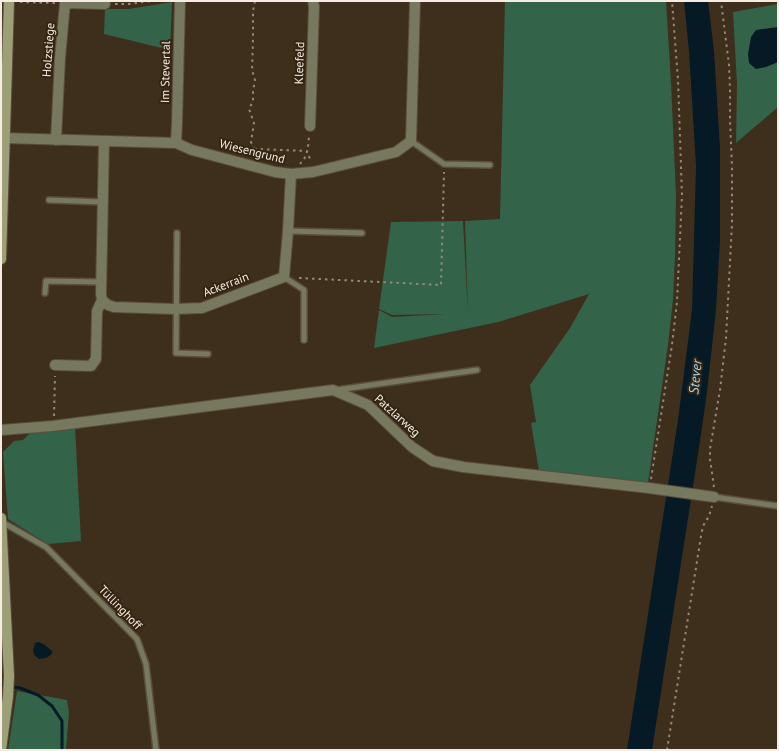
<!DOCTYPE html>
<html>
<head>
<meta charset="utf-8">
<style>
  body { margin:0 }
  #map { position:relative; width:779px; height:751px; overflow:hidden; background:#3e2f1d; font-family:"PT Sans",sans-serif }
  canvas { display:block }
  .frame { position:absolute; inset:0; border:2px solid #f6ece1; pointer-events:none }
</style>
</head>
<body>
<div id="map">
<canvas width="779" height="751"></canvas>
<div class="frame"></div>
</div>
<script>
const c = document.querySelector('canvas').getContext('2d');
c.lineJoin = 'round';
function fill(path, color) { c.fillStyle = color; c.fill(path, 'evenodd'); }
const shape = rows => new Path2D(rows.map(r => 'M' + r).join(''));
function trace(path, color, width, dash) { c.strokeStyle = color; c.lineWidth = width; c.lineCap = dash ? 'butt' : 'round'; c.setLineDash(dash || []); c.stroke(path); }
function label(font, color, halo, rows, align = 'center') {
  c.font = font + ' "PT Sans",sans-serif'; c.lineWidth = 4; c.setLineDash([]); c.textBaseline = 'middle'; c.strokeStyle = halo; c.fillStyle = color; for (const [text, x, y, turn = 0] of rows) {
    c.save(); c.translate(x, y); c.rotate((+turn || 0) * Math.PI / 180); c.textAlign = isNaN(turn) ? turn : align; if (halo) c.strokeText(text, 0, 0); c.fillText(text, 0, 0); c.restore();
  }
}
fill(shape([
  [505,1,666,1,671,82,676,195,675,257,673,300,668,345,648,483,539,471,531,423,536,422,530,385,570,328,589,294,498,322,374,348,379,310,392,317,445,314,392,315,379,309,391,222,463,221,468,313,465,221,500,219],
  [172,2,170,50,104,34,105,9,129,9],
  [778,4,778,107,736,143,737,84,733,12],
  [75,427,81,541,48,544,8,519,3,452,14,441,23,440,31,432],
  [17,691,67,700,69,713,66,750,8,750]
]), '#336349');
fill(shape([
  [684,1,708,1,714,51,720,148,720,240,716,310,707,392,700,441,652,750,627,750,678,420,692,310,696,166,689,51],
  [778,27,778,62,766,67,756,69,749,63,748,54,751,37,756,30],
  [39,642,45,645,52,651,52,653,51,655,46,658,39,659,35,656,33,651,35,643]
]), '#051a24');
trace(shape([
  [1,685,20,688,38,695,52,706,62,721,62,750]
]), '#051a24', 3);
const lane = shape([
  [411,141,444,164,490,165],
  [49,200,103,202],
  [288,231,362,233],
  [177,233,176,353,208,354],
  [284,277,304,290,304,340],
  [45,293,46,281,101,282],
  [336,390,477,370],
  [714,497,778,506],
  [2,522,46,547,137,639,146,664,156,750]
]);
const street = shape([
  [310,126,314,7,313,1],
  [4,138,176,143,192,150,275,172,291,174,313,172,396,152,411,141,415,1],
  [56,140,60,58,65,3,105,4],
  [104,141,101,294,102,300,108,305,114,307,175,309,202,308,284,277,288,231,291,174],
  [176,143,177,123,180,1],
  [55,365,91,366,96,359,97,311,102,300],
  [1,430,53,426,333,390,368,405,412,447,433,461,463,467,649,488,714,497]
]);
const secondary = shape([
  [1,259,9,1],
  [1,518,9,676,8,696,1,750]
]);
trace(lane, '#5b4d3c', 8);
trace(street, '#5b4d3c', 12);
trace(secondary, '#5b4d3c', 12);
trace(shape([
  [20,2,55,3],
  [115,4,129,4,151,1],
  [254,149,307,151,311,162],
  [253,156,254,149,251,142,254,123,249,109,253,101,253,91,255,80,252,70,253,38,253,11,255,1],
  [300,164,306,156,308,147,309,136],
  [299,278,441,285,444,172],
  [54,416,55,376],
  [651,479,672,345,677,302,682,195,678,80,672,1],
  [714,487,710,459,710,449,720,390,726,338,732,224,732,166,730,121,730,89,729,65,721,1],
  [667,750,701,536,703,526,709,516,712,506]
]), '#95887a', 2, [2.5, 4]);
trace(lane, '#76795e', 5);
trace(street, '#76795e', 10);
trace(secondary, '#9da076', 10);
label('12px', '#f6ece1', '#342513', [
  ["Holzstiege",49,50,-86],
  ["Kleefeld",300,63,-88],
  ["Im Stevertal",166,72,-89],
  ["Wiesengrund",252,152,14],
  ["Ackerrain",226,285,-21],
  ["Patzlarweg",397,416,42],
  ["Tüllinghoff",120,608,46]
]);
label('italic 14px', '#a0d5f3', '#342513', [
  ["Stever",696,377,-84]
]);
</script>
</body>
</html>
